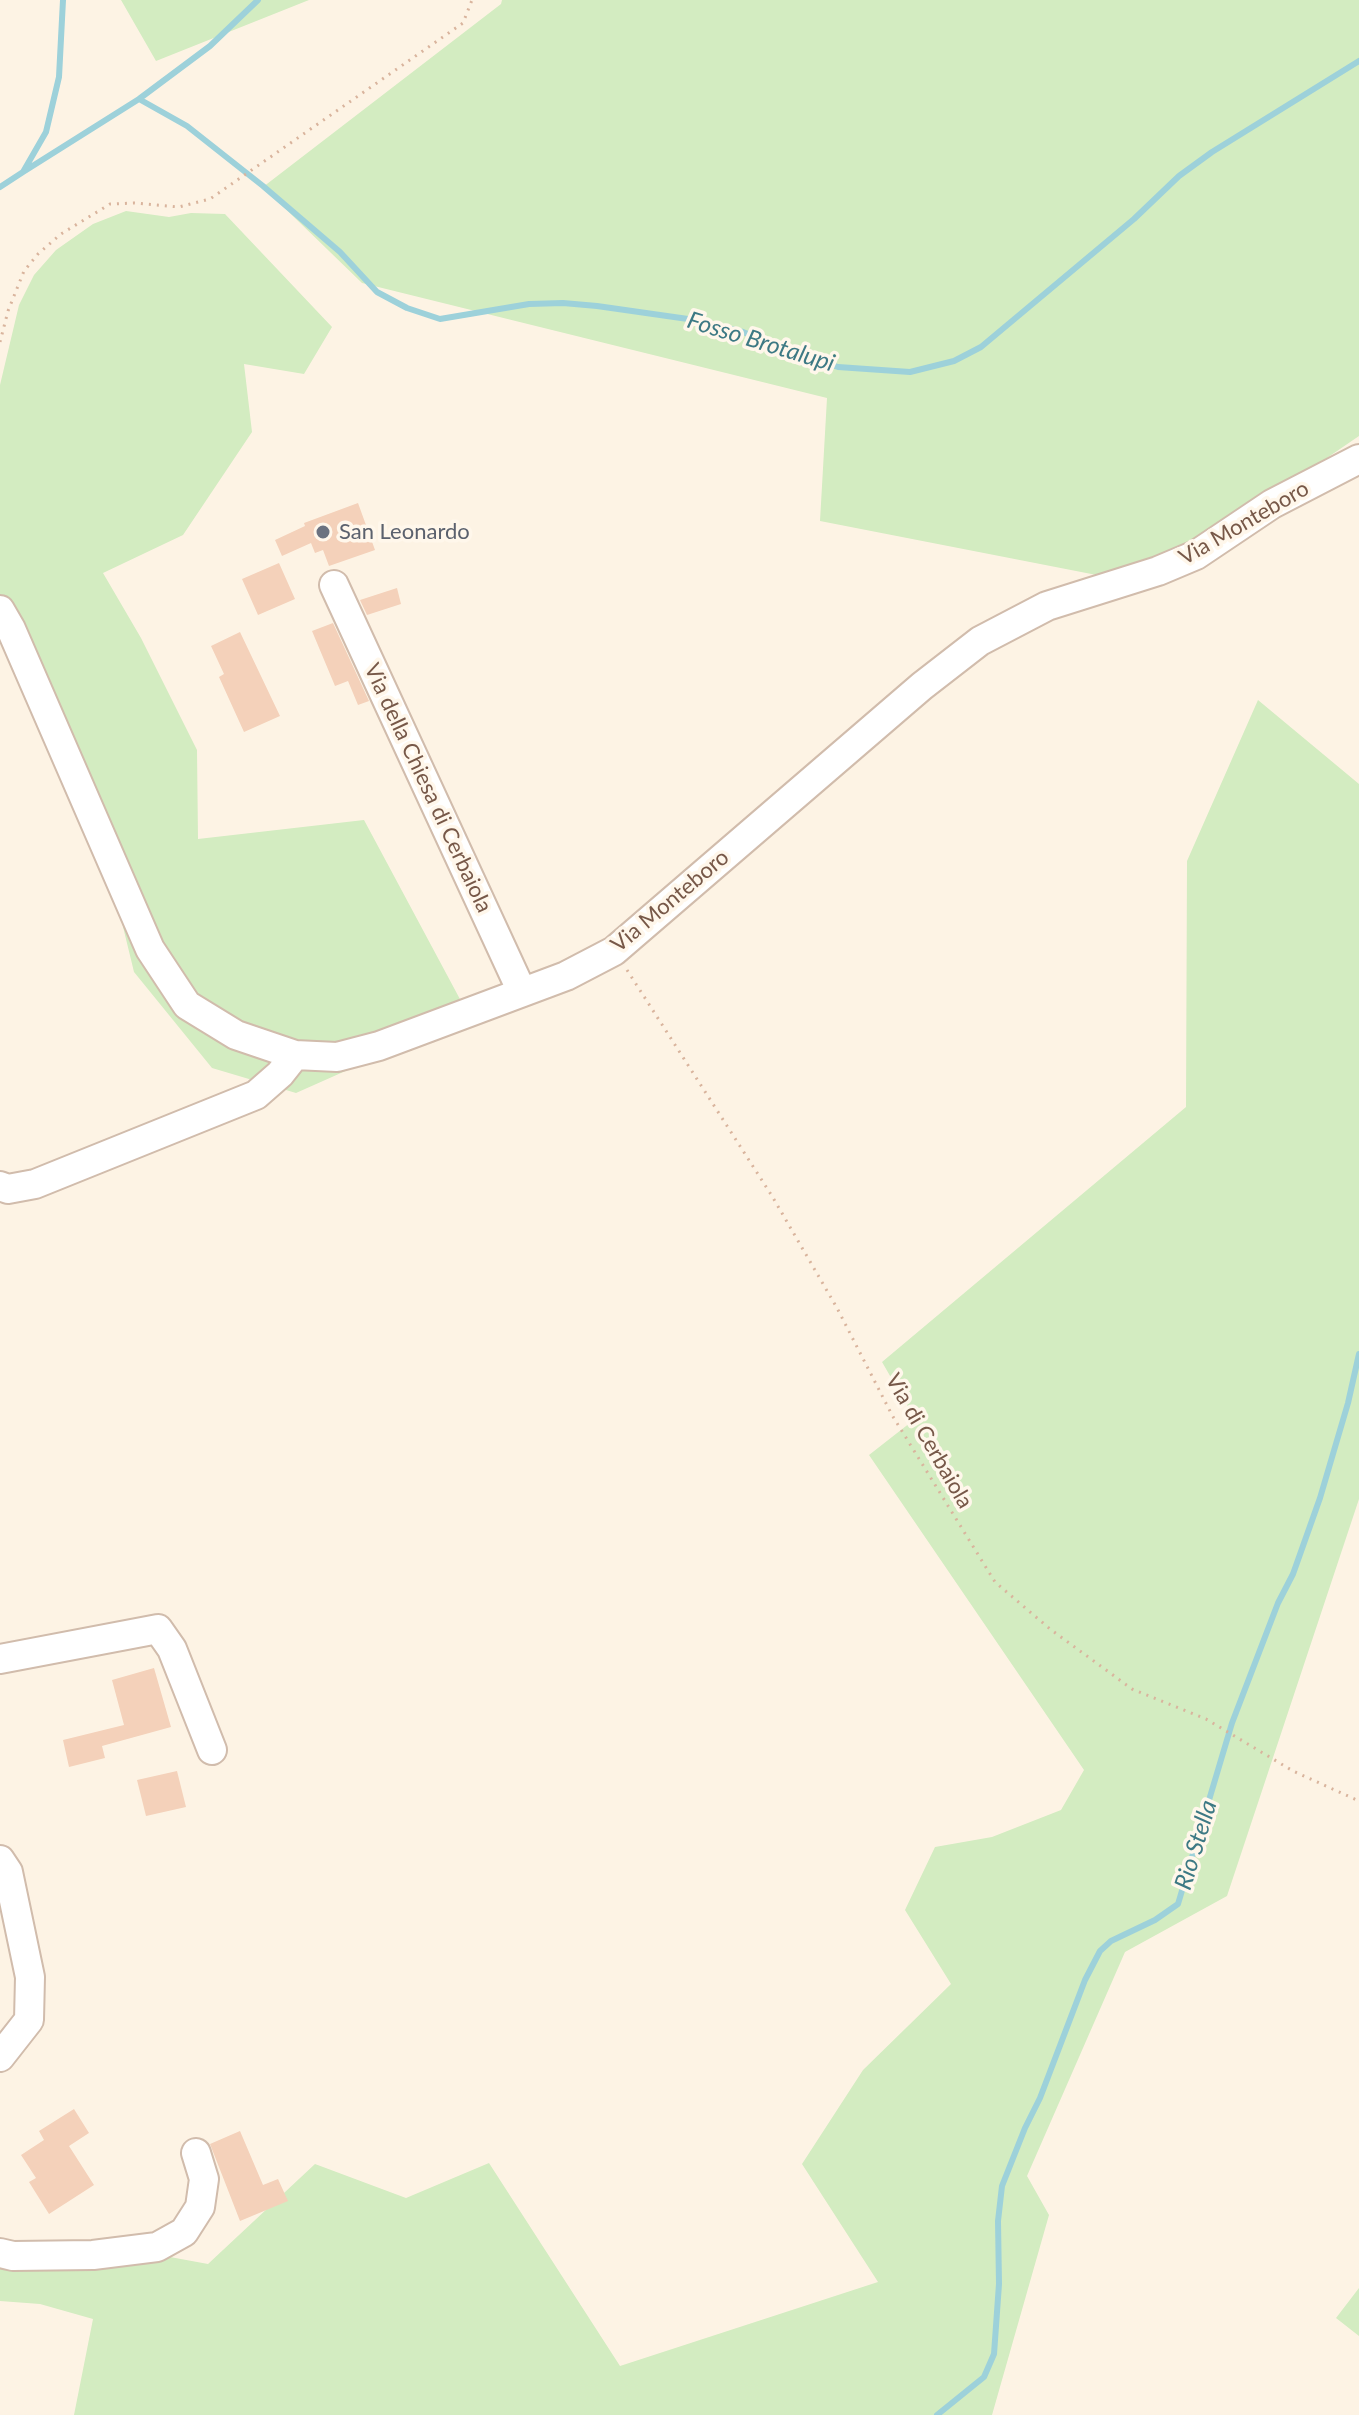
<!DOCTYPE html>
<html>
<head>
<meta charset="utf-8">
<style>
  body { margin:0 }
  canvas { display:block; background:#fdf3e4 }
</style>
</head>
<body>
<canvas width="1359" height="2415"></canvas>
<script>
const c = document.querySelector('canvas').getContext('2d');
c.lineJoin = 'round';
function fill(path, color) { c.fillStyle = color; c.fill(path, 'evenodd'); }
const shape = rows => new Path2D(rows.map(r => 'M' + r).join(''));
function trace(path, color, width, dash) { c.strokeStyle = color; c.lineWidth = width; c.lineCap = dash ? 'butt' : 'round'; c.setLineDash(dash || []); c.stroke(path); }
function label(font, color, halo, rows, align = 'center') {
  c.font = font + ' Lato,sans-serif'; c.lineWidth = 7; c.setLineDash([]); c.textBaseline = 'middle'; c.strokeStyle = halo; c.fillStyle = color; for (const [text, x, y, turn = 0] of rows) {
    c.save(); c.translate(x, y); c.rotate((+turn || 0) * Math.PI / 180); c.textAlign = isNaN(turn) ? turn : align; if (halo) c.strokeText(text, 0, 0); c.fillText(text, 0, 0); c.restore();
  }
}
fill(shape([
  [121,0,309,0,156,61],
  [502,0,1359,0,1359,436,1236,520,1117,579,820,521,827,398,362,283,263,187,501,4],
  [126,211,169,217,191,213,225,214,332,327,304,374,244,364,252,432,183,535,103,573,141,638,197,750,198,839,364,820,469,1016,296,1093,212,1068,134,972,117,902,0,596,0,385,19,305,34,275,56,250,93,224],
  [1258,700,1359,784,1359,1499,1227,1896,1125,1952,1027,2176,1049,2215,992,2415,74,2415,93,2319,40,2304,0,2301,0,2261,114,2264,170,2257,208,2264,315,2164,406,2198,489,2163,620,2366,878,2282,802,2164,863,2070,951,1984,905,1910,935,1847,992,1837,1061,1810,1084,1770,869,1455,915,1419,882,1362,1186,1107,1187,861],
  [1359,2288,1359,2336,1336,2318]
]), '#d3ecc1');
trace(shape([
  [139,99,187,126,263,186,340,252,377,292,407,308,440,319,529,304,563,303,597,306,695,320,743,332,795,353,838,367,910,372,954,361,981,347,1134,219,1179,176,1212,152,1359,61],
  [23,172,139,99,210,46,258,0],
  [0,187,23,172,46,132,59,77,63,0],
  [937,2415,984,2377,994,2354,999,2284,998,2221,1002,2186,1025,2128,1040,2098,1085,1980,1100,1951,1111,1941,1155,1920,1178,1904,1232,1723,1278,1603,1293,1574,1320,1498,1348,1403,1359,1354]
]), '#9dd1da', 6);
fill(shape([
  [358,503,375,550,329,566,323,550,315,553,311,543,282,556,275,540,305,526,304,523],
  [279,563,295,599,258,615,242,579],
  [397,588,401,604,367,615,360,600],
  [333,623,369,701,358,705,348,681,335,686,312,631],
  [240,632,280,716,244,732,219,677,224,674,211,646],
  [154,1668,171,1727,102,1746,105,1758,69,1767,63,1740,124,1725,112,1680],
  [177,1771,186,1807,146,1816,137,1780],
  [74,2109,89,2133,69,2146,94,2185,49,2214,29,2182,36,2178,21,2155,44,2140,39,2131],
  [240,2131,263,2185,278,2179,288,2201,240,2221,210,2144]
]), '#f4d1ba');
const minor = shape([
  [334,585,522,992],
  [0,610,11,629,150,949,187,1005,236,1035,295,1055,337,1057,379,1046,566,976,614,951,922,686,980,641,1047,606,1158,571,1196,555,1272,504,1359,459],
  [0,1186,8,1189,35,1184,256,1095,280,1074,295,1055],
  [0,1659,158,1629,172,1649,212,1750],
  [0,1860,8,1872,30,1977,29,2020,0,2057],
  [0,2253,13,2256,93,2255,157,2247,184,2232,200,2207,204,2179,196,2153]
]);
trace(minor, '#d1bcac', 32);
trace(shape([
  [0,342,8,311,24,271,38,254,61,234,110,204,134,203,179,207,210,199,463,23,472,0],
  [627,970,772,1196,837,1308,892,1415,995,1582,1050,1629,1132,1689,1206,1719,1293,1771,1359,1801]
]), '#d9b49d', 3, [2, 6]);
trace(minor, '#fff', 28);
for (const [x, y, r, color] of [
  [323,532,8,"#6b7280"]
]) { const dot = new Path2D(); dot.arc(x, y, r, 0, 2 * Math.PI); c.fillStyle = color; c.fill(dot); trace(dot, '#fff7eb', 3); }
label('22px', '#775848', '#fff7eb', [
  ["Via Monteboro",1244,523,-30],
  ["Via della Chiesa di Cerbaiola",428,788,65],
  ["Via Monteboro",670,901,-40],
  ["Via di Cerbaiola",929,1441,60]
]);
label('22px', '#5b616d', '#fff7eb', [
  ["San Leonardo",339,532]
], 'left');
label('italic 24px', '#3d7984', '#fff7eb', [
  ["Fosso Brotalupi",761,342,17],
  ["Rio Stella",1196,1845,-73]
]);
</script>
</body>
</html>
